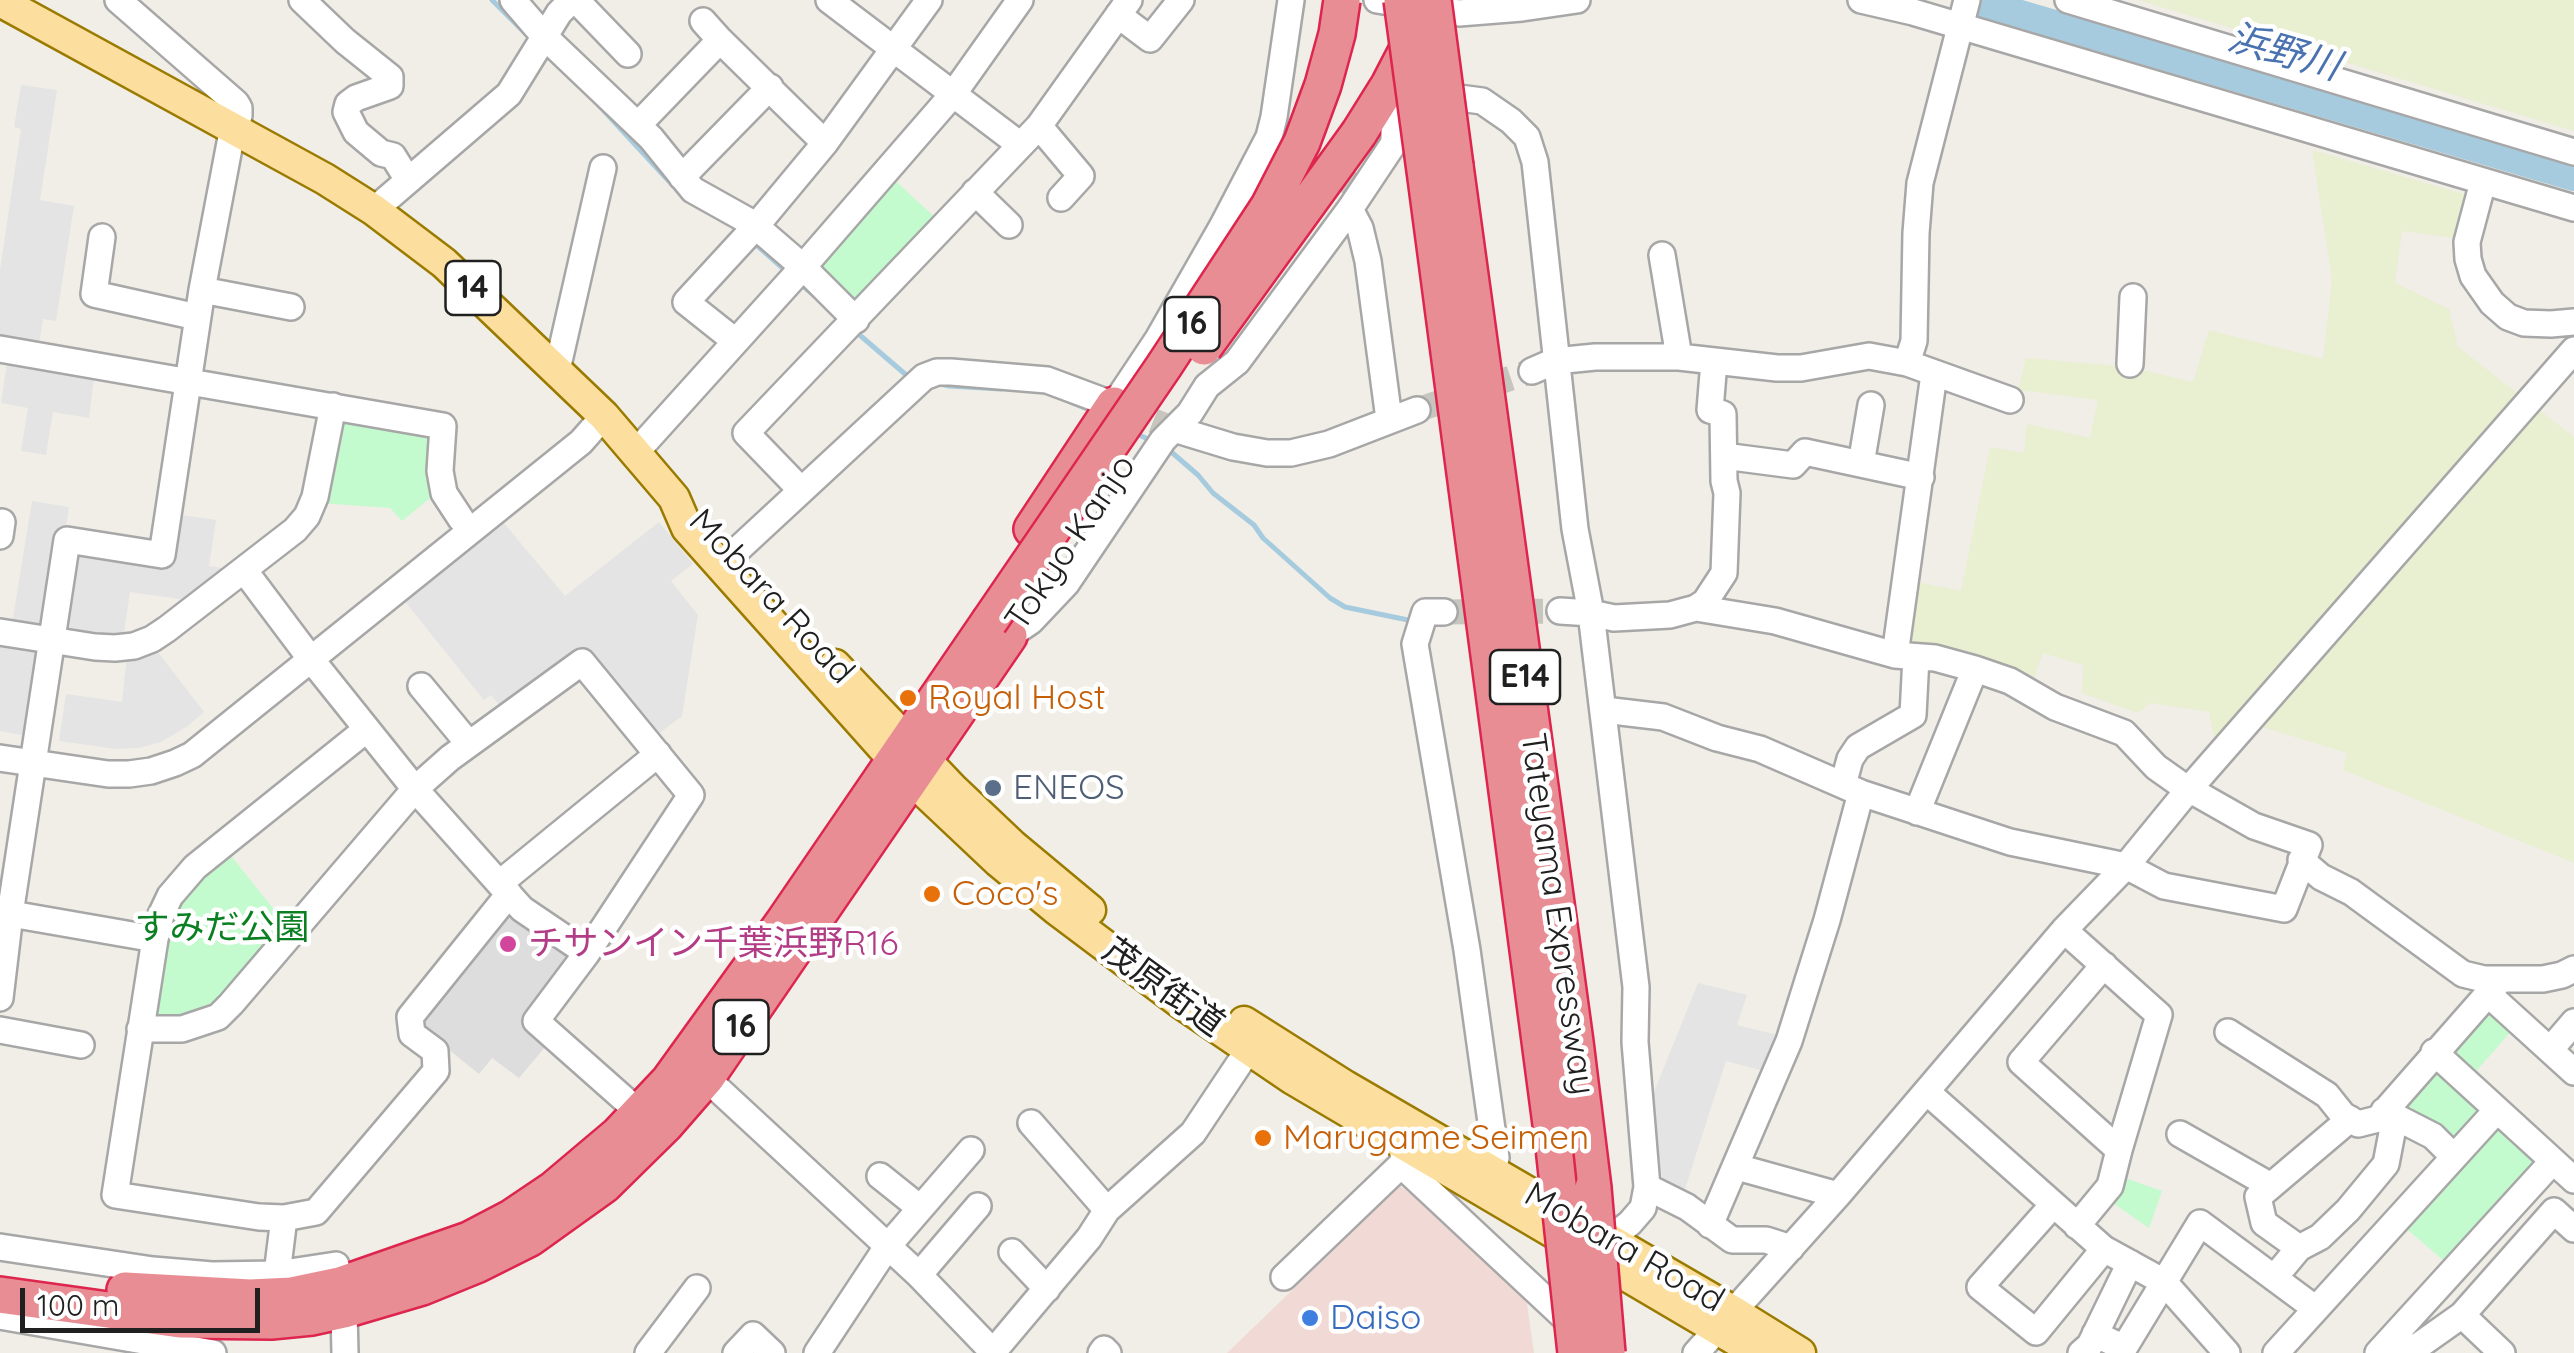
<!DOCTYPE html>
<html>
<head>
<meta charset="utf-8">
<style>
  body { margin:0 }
  #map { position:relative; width:2574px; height:1353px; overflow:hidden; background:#f0eee6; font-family:Quicksand,sans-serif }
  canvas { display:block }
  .scale { position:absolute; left:20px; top:1288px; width:240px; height:45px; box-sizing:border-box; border:5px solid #202020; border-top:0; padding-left:12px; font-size:30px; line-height:35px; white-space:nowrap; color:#202020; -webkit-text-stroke:8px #fff; paint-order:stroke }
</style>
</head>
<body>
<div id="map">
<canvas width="2574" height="1353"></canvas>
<div class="scale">100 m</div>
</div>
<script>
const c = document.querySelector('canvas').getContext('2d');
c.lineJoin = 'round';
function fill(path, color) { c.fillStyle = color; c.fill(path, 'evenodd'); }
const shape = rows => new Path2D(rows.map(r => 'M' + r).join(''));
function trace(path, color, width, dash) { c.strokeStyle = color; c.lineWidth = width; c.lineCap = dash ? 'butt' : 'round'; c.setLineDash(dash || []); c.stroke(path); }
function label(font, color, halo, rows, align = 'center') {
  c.font = font + ' Quicksand,"Noto Sans JP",sans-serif'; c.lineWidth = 9; c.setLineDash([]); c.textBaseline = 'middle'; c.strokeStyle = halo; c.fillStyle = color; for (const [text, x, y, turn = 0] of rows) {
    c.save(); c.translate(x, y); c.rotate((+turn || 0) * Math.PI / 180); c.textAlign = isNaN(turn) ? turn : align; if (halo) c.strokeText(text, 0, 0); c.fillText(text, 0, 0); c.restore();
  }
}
fill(shape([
  [508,902,579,955,531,1023,551,1040,519,1078,492,1058,479,1074,413,1021]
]), '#dedddd');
fill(shape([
  [1400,1186,1435,1212,1526,1297,1534,1353,1227,1353]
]), '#f1dad5');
fill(shape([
  [2138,0,2574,0,2574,131],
  [2312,150,2474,197,2462,239,2402,231,2395,283,2449,309,2458,347,2574,437,2574,863,2343,770,2347,753,2243,721,2217,750,2209,712,2151,703,2138,713,2082,693,2083,665,2043,653,2031,686,1902,647,1913,581,1961,591,1990,447,2024,453,2027,424,2090,438,2098,400,2018,390,2026,358,2129,367,2193,382,2209,330,2323,359,2332,280]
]), '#e9efd1');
fill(shape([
  [891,177,939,221,854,310,817,263],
  [337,412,438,430,436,493,402,521,390,508,320,503],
  [227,851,289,928,204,1017,152,1019,164,932,179,897],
  [2485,1005,2513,1029,2473,1075,2444,1051],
  [2438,1070,2482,1111,2456,1147,2398,1115,2429,1071],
  [2493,1122,2541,1163,2450,1266,2402,1225],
  [2119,1176,2162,1191,2149,1228,2110,1201]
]), '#c3face');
fill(shape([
  [21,85,57,90,40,200,74,206,56,321,43,319,39,344,0,339,0,270,21,129,14,127],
  [8,356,95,370,89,418,53,412,46,455,21,451,28,408,1,403],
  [32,501,69,507,51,624,44,629,12,624],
  [175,514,216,520,209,566,235,570,194,601,130,592,123,639,65,632,78,547,167,560],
  [503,522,565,596,659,522,693,564,671,581,698,615,682,716,653,738,580,647,502,708,491,695,484,700,403,599],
  [0,642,38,648,32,729,22,735,0,731],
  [154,647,204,712,188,726,161,742,139,748,116,749,59,741,66,694,122,702,127,655],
  [1698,983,1747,995,1737,1025,1778,1035,1767,1072,1726,1061,1684,1192,1663,1181,1650,1102]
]), '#e4e4e4');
trace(shape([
  [492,0,525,33],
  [594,100,678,191],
  [753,242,786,271],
  [798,282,816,297],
  [855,331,905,374,912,376],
  [937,383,949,386,1001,389],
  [1070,402,1092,411],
  [1133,432,1154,442],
  [1169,450,1198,475,1213,493,1254,525,1263,538,1330,598,1345,607,1408,620]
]), '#a6cbde', 5);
trace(shape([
  [1973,0,2574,177]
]), '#a6cbde', 28);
trace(shape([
  [1282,144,1362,190],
  [1119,407,1174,429],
  [1417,410,1532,371],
  [1444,612,1560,611]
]), '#c6c5be', 25, [25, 12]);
const minor = shape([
  [302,0,345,41,390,77,390,86,356,98,348,104,346,112,356,132,381,153,393,156,408,180],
  [513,0,544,36,651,138,693,190,752,223,803,267,856,320],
  [576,0,628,54],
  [829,0,1019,144],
  [1377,0,1459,13,1522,8,1577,0],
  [1861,0,1913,12,2574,208],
  [2068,0,2574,152],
  [1118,15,1150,39,1181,0],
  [703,21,720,40,825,143],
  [638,125,720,40],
  [1039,126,1081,176,1061,198],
  [682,177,770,87],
  [2483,182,2467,242,2468,259,2473,276,2492,303,2508,317,2524,323,2551,324,2574,322],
  [975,192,1009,225],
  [1350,209,1360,228,1368,261,1389,419],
  [374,210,509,94,559,13,572,0],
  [102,237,94,294,197,317],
  [1662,255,1679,357],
  [202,290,291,307],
  [735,341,686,302,756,226,825,143,929,0],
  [0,349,443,426,440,471,444,493,461,519],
  [1907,363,1914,341,1916,233,1920,183,1967,0],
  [2130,364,2133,297],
  [557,370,603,168],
  [1532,371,1555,361,1595,357,1679,357,1777,368,1801,368,1869,356,1907,363,2010,400],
  [1174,429,1233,447,1267,453,1291,453,1329,444,1417,410],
  [636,452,803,267,954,93,1020,0],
  [1724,456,1793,465,1805,452,1921,477],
  [1861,464,1871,405],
  [801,490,746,433,1039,126,1129,0],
  [0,536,2,522],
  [720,566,924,377,937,372,951,372,1047,380,1114,405,1158,339,1222,227,1269,137,1274,117,1291,0],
  [244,570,310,658,415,789,522,909,587,953],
  [1696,608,1705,602,1724,573,1727,493,1724,481,1723,414,1710,410,1714,361],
  [1560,611,1591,613,1614,618,1670,615,1696,608,1775,621,1895,655,1935,658,1975,669,2010,681,2055,707,2124,733,2156,767,2180,784,2254,826,2309,845,2284,909,2164,886,2126,866,2010,842,1861,793,1760,749,1717,738,1663,717,1604,710],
  [1444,612,1425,612,1415,644,1467,950,1496,1158,1492,1172],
  [0,632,95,647,115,648,134,646,152,639,167,629,295,530,307,516,315,497,333,406],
  [1009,636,1031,621,1066,584,1163,440,1190,413,1207,386,1237,362,1350,209,1394,143,1394,122,1407,101,1459,98,1482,101,1511,121,1527,137,1535,162,1575,529,1591,613,1636,987,1635,1042,1647,1187,1643,1208,1630,1223,1609,1240],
  [1895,655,1934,374],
  [421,686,469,744],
  [367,729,195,867,170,896,161,915,155,939,115,1195,259,1217,284,1218,316,1212,436,1071,435,1051,412,1034,410,1017,509,894],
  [0,758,108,774,129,774,151,771,175,763,192,755,581,442,604,416],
  [1843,785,1850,759,1858,747,1913,715,1916,657],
  [1917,812,1975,669],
  [2301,860,2321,877,2351,892,2463,974,2484,979,2543,979,2562,975,2574,969],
  [500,883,658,754],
  [0,912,155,939],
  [2064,930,2159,1015,2119,1150,2110,1186,2077,1226],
  [2104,965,2021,1062,2119,1150],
  [2487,993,2574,1072],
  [0,998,10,914,67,540,162,555,202,290,233,127,239,116,239,108,236,103,118,0],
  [140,1029,182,1029,218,1017,231,1004,415,789,450,758,582,662,691,795,587,953,536,1021,641,1114],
  [0,1030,81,1045],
  [2228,1032,2327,1095,2343,1115,2358,1124,2378,1119,2501,979],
  [2550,1050,2574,1022],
  [2434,1052,2574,1180],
  [706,1078,919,1275,994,1353],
  [1927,1092,2104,1249,2164,1282,2227,1353],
  [2384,1111,2433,1136,2454,1157],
  [1400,1129,1404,1162,1410,1173,1577,1329],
  [2180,1134,2271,1186],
  [1737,1167,1838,1195],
  [880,1176,920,1208],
  [1647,1187,1687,1207,1732,1240,1766,1240,1791,1248],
  [2052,1206,1980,1287,2036,1332,2104,1249],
  [1107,1210,1193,1133,1249,1049],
  [1710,1225,1789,1041,1827,920,1861,793],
  [0,1247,153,1270,212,1275,277,1274,336,1265,344,1310,345,1353],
  [2299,1248,2264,1223,2258,1197,2350,1119],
  [1012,1252,1047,1289],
  [277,1274,284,1218],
  [919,1275,978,1206],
  [1284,1277,1404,1162],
  [2274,1278,2299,1248,2320,1237,2348,1210,2386,1164,2395,1117],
  [2462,1315,2502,1353],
  [0,1316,213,1353],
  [2095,1334,2124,1348,2200,1223,2316,1309],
  [2392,1338,2414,1349,2462,1315,2554,1211,2574,1229],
  [993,1352,1089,1238,1107,1210,1031,1123],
  [648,1353,697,1288],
  [736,1353,753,1335,772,1353],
  [817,1353,887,1247,971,1150],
  [1101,1353,1104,1349,1108,1353],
  [1696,1353,1838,1195,2064,930,2126,866,2189,789,2574,350],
  [2081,1353,2090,1345,2130,1263],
  [2276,1353,2497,1110],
  [2378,1353,2553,1161]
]);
const major = shape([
  [0,1,325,179,374,210,444,263,604,416,674,498,687,528,911,779,999,862,1056,909,1181,1003,1293,1079,1758,1353],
  [835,665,954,790,1012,845,1090,910],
  [1244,1022,1345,1086,1734,1312,1800,1353]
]);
const highway = shape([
  [1359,133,1389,85,1416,33],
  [1455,166,1575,1042,1593,1188],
  [1426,178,1554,1147],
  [1032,529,1114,405],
  [125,1290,250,1297,292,1295,340,1285,469,1240,511,1218,554,1189,618,1135,669,1081,783,923,989,622],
  [0,1295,180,1320,271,1321,312,1317,344,1310,422,1287,476,1265,530,1238,604,1185,665,1125,706,1078,1009,636]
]);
trace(minor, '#a7a7a7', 30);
trace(major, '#9b7a00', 35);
trace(highway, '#dd254e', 40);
trace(minor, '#fff', 25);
trace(major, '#fcdf9f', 30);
trace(highway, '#e88d94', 35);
const highwayBridge = shape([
  [1402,0,1426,178],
  [1433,0,1455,166],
  [1204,347,1359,133],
  [989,622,1164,366,1269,206,1302,142,1323,85,1337,34,1342,0],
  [1554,1147,1576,1353],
  [1593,1188,1607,1353]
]);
trace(highwayBridge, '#dd254e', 40, []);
trace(highwayBridge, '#e88d94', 35);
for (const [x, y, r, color] of [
  [908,698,10,"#e8710a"],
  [993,788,10,"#5c6f8a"],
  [932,894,10,"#e8710a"],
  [508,944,10,"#d1479c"],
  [1263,1138,10,"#e8710a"],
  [1310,1318,10,"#3f7fe0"]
]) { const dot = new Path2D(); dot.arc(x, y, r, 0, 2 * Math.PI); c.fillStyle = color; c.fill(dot); trace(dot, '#fff', 4); }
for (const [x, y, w] of [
  [473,288,55],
  [1192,324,55],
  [1525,677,70],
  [741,1027,55]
]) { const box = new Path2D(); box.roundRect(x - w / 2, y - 27, w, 54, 8); c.fillStyle = '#fff'; c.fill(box); trace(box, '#202020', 2.5); }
label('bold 32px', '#202020', null, [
  ["14",473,288],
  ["16",1192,324],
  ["E14",1525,677],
  ["16",741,1027]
]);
label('35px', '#202020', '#fff', [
  ["Tokyo Kanjo",1071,543,-56],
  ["Mobara Road",771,597,47],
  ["Tateyama Expressway",1557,914,82],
  ["茂原街道",1163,988,36],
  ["Mobara Road",1624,1248,30]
]);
label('35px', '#c56008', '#fff', [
  ["Royal Host",928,698],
  ["Coco's",952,894],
  ["Marugame Seimen",1283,1138]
], 'left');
label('35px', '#4e5e75', '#fff', [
  ["ENEOS",1013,788]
], 'left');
label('35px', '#0b8022', '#fff', [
  ["すみだ公園",222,928]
]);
label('35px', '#b23c85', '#fff', [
  ["チサンイン千葉浜野R16",528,944]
], 'left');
label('35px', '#366cbe', '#fff', [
  ["Daiso",1330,1318]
], 'left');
label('italic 38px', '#4a72b1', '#fff', [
  ["浜野川",2284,53,16]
]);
</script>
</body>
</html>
